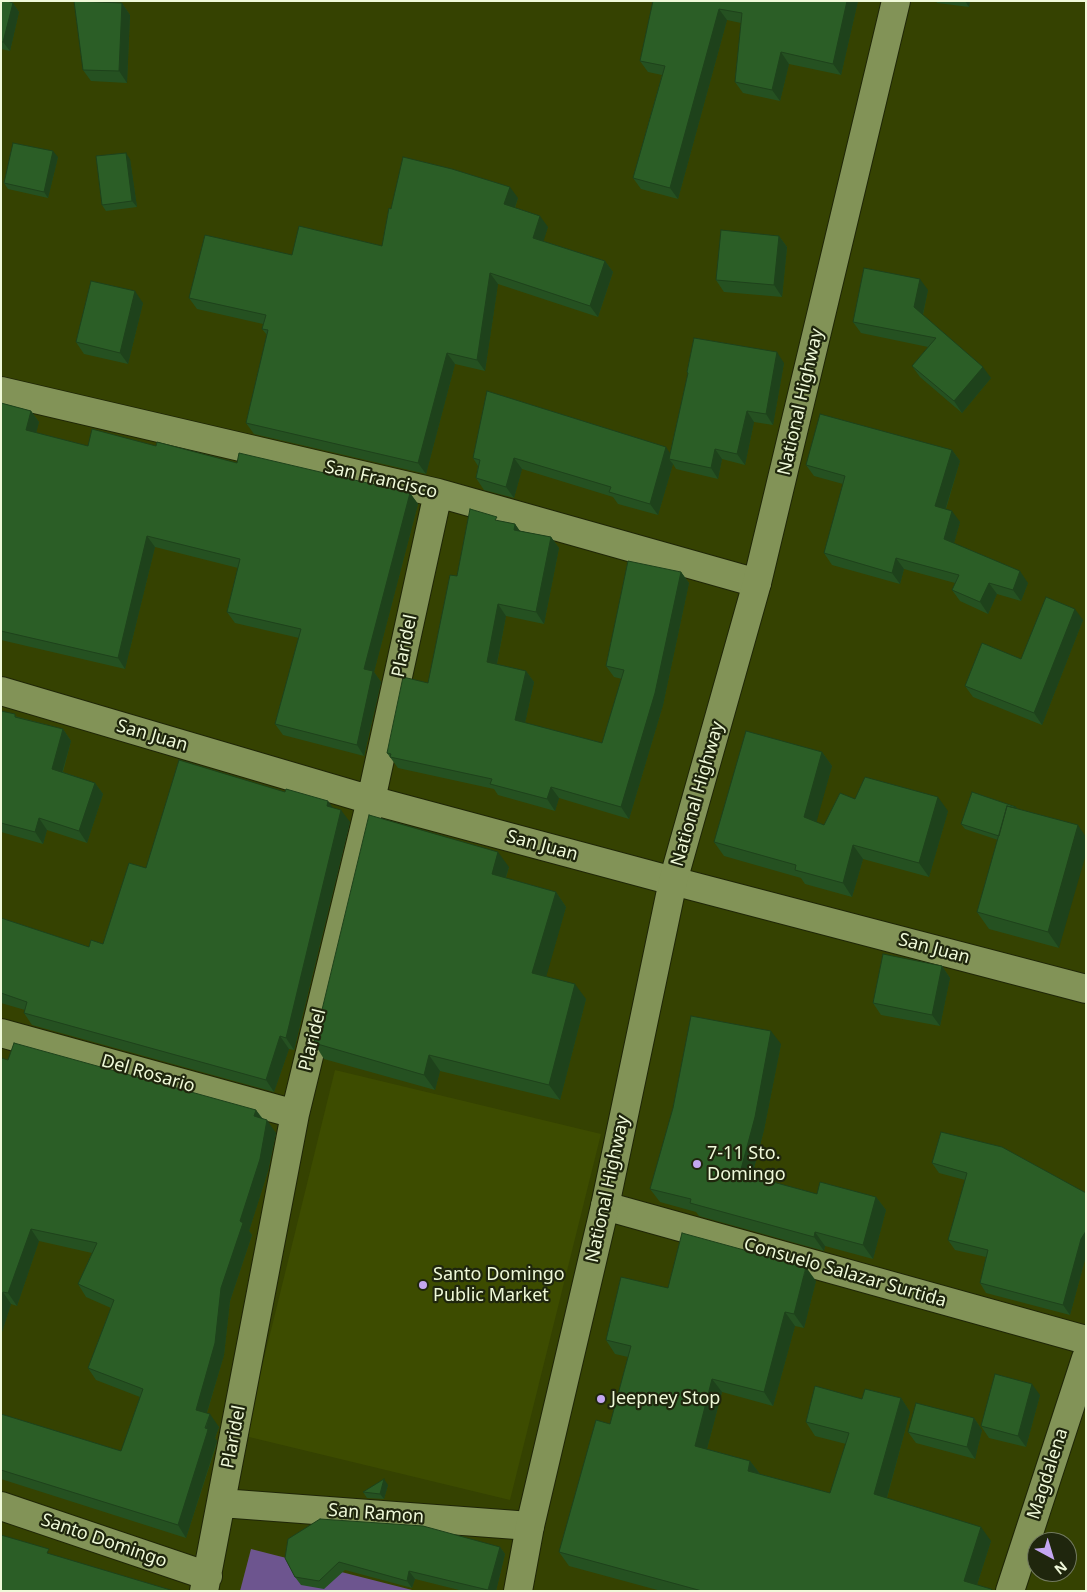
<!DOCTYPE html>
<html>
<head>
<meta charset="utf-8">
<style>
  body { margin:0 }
  #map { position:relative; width:1087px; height:1592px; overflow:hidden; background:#354201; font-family:"Noto Sans",sans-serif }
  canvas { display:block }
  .frame { position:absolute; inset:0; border:2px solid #eff9d9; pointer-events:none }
  .north { position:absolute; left:1027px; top:1532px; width:50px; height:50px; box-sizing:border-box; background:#1f260d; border:1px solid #727a5f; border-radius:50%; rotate:141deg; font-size:14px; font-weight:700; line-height:20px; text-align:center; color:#eff9d9 }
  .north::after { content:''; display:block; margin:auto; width:18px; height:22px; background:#c4a7f1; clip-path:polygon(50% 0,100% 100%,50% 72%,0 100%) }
</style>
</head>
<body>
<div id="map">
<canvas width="1087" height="1592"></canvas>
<div class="frame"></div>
<div class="north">N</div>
</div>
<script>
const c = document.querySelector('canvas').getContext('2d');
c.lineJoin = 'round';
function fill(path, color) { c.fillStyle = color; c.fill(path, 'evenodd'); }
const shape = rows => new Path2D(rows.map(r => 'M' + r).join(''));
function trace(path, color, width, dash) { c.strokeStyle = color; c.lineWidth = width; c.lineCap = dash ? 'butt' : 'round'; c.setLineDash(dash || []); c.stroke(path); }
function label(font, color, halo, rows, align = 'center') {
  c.font = font + ' "Noto Sans",sans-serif'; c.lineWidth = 4.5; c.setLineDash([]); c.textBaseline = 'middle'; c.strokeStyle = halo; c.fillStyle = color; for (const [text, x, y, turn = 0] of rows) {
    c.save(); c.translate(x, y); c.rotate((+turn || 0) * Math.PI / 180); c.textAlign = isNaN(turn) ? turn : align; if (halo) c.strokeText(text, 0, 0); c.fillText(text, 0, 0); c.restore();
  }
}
fill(shape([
  [335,1070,601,1134,510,1500,245,1436]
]), '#3d4c00');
fill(shape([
  [251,1549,416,1591,240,1591]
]), '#6d558f');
const minor = shape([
  [1,391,438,493,757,583],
  [1,691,371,800,673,881],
  [1,1033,295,1114],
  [605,1206,1086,1340],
  [221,1503,530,1526],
  [1,1506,208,1576],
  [204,1591,295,1114,371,800,438,493],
  [1010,1591,1086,1358]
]);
const tertiary = shape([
  [673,881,1086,989]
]);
const secondary = shape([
  [518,1591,530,1526,605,1206,673,881,757,583,896,1]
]);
trace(minor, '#1f2607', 30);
trace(tertiary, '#1f2607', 30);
trace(secondary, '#1f2607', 30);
trace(minor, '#829357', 28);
trace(tertiary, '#829357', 28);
trace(secondary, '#829357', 28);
fill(shape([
  [1,1,13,3,19,12,10,51,1,49],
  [653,1,858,1,841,75,789,64,780,101,743,93,735,82,741,23,727,20,678,199,641,189,633,178,662,75,648,72,640,61],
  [936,1,970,1,969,7,937,3],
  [122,3,130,15,127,83,91,81,83,70],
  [58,157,48,198,8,189,4,183],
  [130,159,137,207,106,211,102,205],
  [518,198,515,208,548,227,543,241,605,261,613,272,598,317,498,284,485,371,455,364,426,474,254,434,246,423,267,335,262,329,263,324,197,309,189,298,292,255,382,246,391,209],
  [779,236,787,247,782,297,724,292,716,280],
  [928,290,923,315,991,378,962,413,920,377,912,366,928,347,861,333,853,322],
  [143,303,128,364,84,354,76,342],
  [784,363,773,425,754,422,745,465,722,459,718,479,676,469,673,464,658,515,618,504,613,497,522,469,514,498,484,490,476,478,478,466,473,458,670,453,688,374,687,372],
  [1,403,31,411,39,422,36,433,88,446,156,446,237,463,410,493,418,504,374,672,381,682,364,756,283,735,275,724,299,638,235,623,227,612,238,568,155,547,125,669,1,640],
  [952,450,960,461,946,509,960,522,954,543,1028,583,1021,601,997,594,988,614,960,601,952,590,955,583,904,569,900,584,832,565,824,553,843,484,814,476,806,465],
  [500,521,515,524,520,531,551,537,559,548,544,624,506,616,497,664,526,671,534,682,525,723,602,743,622,679,614,677,606,666,681,572,689,583,663,705,629,819,559,798,555,811,498,795,494,789,398,768,387,753,428,683,457,576],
  [1083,620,1042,725,973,697,965,686,1021,659],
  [1,711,18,717,63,729,71,741,63,772,95,783,103,794,87,843,47,830,43,844,1,832],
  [822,752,832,766,816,822,824,825,855,799,948,811,929,877,863,859,852,897,805,884,801,878,724,856,714,842],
  [332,807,350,822,294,1050,289,1049,274,1092,32,1025,24,1013,25,1010,1,1003,1,918,89,947,103,944,146,868],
  [1017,809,1059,948,989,929,977,912,998,840,965,829,961,824],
  [509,867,506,878,556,892,566,907,546,976,586,999,560,1100,440,1071,435,1090,324,1059,314,1043],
  [942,966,950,978,940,1026,881,1015,873,1003],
  [781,1044,764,1130,752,1176,817,1194,876,1197,886,1210,873,1259,825,1246,824,1251,699,1216,696,1212,660,1202,650,1189],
  [8,1060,256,1110,263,1119,276,1133,268,1171,249,1231,252,1235,230,1301,224,1355,207,1413,219,1427,215,1438,217,1441,216,1446,186,1538,1,1479,1,1414,121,1451,140,1397,96,1380,88,1368,111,1308,86,1297,78,1284,92,1253,39,1241,17,1306,11,1304,1,1335],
  [932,1163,1086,1193,1086,1256,1070,1315,986,1293,980,1283,986,1257,955,1250,948,1240,965,1180,939,1173],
  [816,1281,804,1328,795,1326,773,1406,722,1392,707,1449,750,1461,760,1474,830,1493,846,1444,815,1436,806,1422,862,1399,901,1398,910,1412,887,1498,991,1541,977,1585,993,1591,661,1591,569,1566,559,1552,610,1424,628,1357,615,1354,606,1340,668,1288],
  [1040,1395,1026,1447,989,1438,981,1426],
  [974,1418,982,1430,975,1459,916,1443,908,1432],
  [388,1485,384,1499,367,1498,363,1492],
  [500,1547,505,1554,496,1591,463,1591,415,1579,412,1588,345,1570,324,1589,301,1585,295,1577,285,1558]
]), '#255121');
fill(shape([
  [847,1,858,1,841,75,833,64],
  [965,1,970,1,969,7],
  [13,3,19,12,10,51,3,42],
  [122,3,130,15,127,83,119,71],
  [719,9,727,20,678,199,670,188],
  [781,52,789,64,780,101,772,90],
  [53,151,58,157,48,198,44,192],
  [126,153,130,159,137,207,132,201],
  [510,187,518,198,512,216,504,204],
  [540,216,548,227,541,249,533,238],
  [779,236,787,247,782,297,774,285],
  [605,261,613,272,598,317,590,306],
  [490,273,498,284,485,371,477,360],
  [920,279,928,290,922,318,914,307],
  [135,291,143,303,128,364,120,353],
  [777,352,784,363,773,425,766,414],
  [447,353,455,364,426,474,418,463],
  [983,367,991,378,962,413,954,401],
  [31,411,39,422,34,441,26,430],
  [747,411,754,422,745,465,737,454],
  [666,447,674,459,669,459,673,464,658,515,650,504],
  [715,449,722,459,718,479,711,468],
  [952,450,960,461,943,517,935,506],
  [514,458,522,469,514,498,506,487],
  [410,493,418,504,374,672,381,682,364,756,357,745,364,669],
  [952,511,960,522,952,550,944,539],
  [515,524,523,536,514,530],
  [147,536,155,547,125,669,118,658],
  [551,537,559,548,544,624,536,612],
  [896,558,904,569,900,584,892,573],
  [1020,571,1028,583,1021,601,1013,590],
  [681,572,689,583,663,705,629,819,621,807],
  [989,583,997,594,988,614,980,602],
  [498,604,506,616,495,673,487,662],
  [1075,609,1083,620,1042,725,1034,713],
  [526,671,534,682,523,732,515,720],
  [63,729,71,741,60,780,52,769],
  [822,752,832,766,814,831,804,817],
  [95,783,103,794,87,843,79,831],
  [551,787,559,798,555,811,547,799],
  [938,797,948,811,929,877,919,863],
  [328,801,337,813,327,806],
  [341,810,350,822,294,1050,286,1038],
  [39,818,47,830,43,844,35,832],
  [1078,825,1086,837,1086,854,1059,948,1048,932],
  [853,845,863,859,852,897,843,883],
  [498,852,509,867,502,889,492,874],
  [556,892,566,907,543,988,532,973],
  [942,966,950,978,940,1026,932,1015],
  [575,984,586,999,560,1100,549,1085],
  [771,1031,781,1044,764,1130,749,1187,740,1173],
  [280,1036,289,1049,274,1092,266,1080],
  [429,1055,440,1071,435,1090,424,1075],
  [256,1110,264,1122,254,1116],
  [267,1120,276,1133,268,1171,249,1231,252,1235,230,1301,224,1355,204,1422,196,1410,221,1288,240,1221],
  [876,1197,886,1210,873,1259,863,1245],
  [31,1229,39,1241,17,1306,8,1293],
  [1086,1231,1086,1256,1070,1315,1063,1305,1081,1239],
  [815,1232,825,1246,824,1251,814,1237],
  [806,1267,816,1281,804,1328,794,1314],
  [3,1292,11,1304,1,1335,1,1297],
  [785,1312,795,1326,773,1406,764,1392],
  [712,1379,722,1392,704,1460,695,1446],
  [1032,1384,1040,1395,1026,1447,1018,1436],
  [901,1398,910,1412,884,1508,874,1494],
  [210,1414,219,1427,215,1438,217,1441,186,1538,178,1525],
  [974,1418,982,1430,975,1459,967,1447],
  [750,1461,760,1474,748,1471],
  [384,1479,388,1485,384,1499,380,1494],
  [981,1527,991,1541,975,1591,964,1581],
  [500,1547,505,1554,496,1591,488,1591],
  [409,1571,415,1579,412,1588,407,1581]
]), '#1e421b');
const building = shape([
  [1,1,7,1,13,3,3,42,1,42,1,1],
  [74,1,122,3,119,71,83,70,74,1],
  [653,1,847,1,833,64,781,52,772,90,735,82,742,13,719,9,670,188,633,178,665,66,640,61,653,1],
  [13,143,53,151,44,192,4,183,13,143],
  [126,153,132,201,102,205,96,156,126,153],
  [403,157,452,169,510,187,504,204,540,216,533,238,605,261,590,306,490,273,477,360,447,353,418,463,246,423,268,330,262,329,266,315,189,298,205,235,292,255,299,226,382,246,389,208,391,209,403,157],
  [721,230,779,236,774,285,716,280,721,230],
  [864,268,920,279,914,307,983,367,954,401,912,366,936,338,853,322,864,268],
  [91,281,135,291,120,353,76,342,91,281],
  [694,338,777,352,766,414,747,411,737,454,715,449,711,468,669,459,688,373,687,372,694,338],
  [487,391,666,447,650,504,609,492,611,487,514,458,506,487,476,478,480,460,473,458,487,391],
  [1,403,31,411,26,430,88,446,92,429,156,446,157,442,237,463,239,453,410,493,364,669,373,671,357,745,275,724,301,629,227,612,240,559,147,536,118,658,1,631,1,403],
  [820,414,952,450,935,506,952,511,944,539,1020,571,1013,590,989,583,980,602,952,590,959,575,896,558,892,573,824,553,845,476,806,465,820,414],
  [470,509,497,517,495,520,515,524,514,530,551,537,536,612,498,604,487,662,526,671,515,720,602,743,624,670,606,666,628,561,681,572,655,693,621,807,551,787,547,799,490,784,492,779,390,757,391,754,387,753,403,677,428,683,450,575,457,576,470,509],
  [1046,597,1075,609,1034,713,965,686,982,643,1021,659,1046,597],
  [1,711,15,714,15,717,63,729,52,769,95,783,79,831,39,818,35,832,1,823,1,711],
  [746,731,822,752,804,817,824,825,840,793,855,799,865,777,938,797,919,863,853,845,843,883,795,870,796,865,714,842,746,731],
  [179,760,285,792,286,789,328,801,327,806,341,810,286,1038,280,1036,266,1080,24,1013,27,1002,1,993,1,918,89,947,91,940,103,944,129,863,146,868,179,760],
  [972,792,1016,807,1016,808,1007,806,999,836,961,824,972,792],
  [1007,806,1078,825,1048,932,977,912,1007,806],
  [369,815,498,852,492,874,556,892,532,973,575,984,549,1085,429,1055,424,1075,314,1043,369,815],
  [883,954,942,966,932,1015,873,1003,883,954],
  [691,1016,771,1031,755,1117,740,1173,817,1194,820,1182,876,1197,863,1245,815,1232,814,1237,690,1203,691,1199,650,1189,673,1108,691,1016],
  [14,1043,256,1110,254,1116,267,1120,260,1159,240,1221,243,1223,221,1288,215,1343,196,1410,210,1414,205,1428,208,1429,207,1433,178,1525,1,1470,1,1414,121,1451,143,1389,88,1368,114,1300,78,1284,97,1243,31,1229,8,1293,3,1292,1,1297,1,1058,8,1060,14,1043],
  [941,1132,1002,1147,1086,1193,1086,1231,1081,1239,1063,1305,980,1283,988,1250,948,1240,967,1173,932,1163,941,1132],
  [682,1233,806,1267,794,1314,785,1312,764,1392,712,1379,695,1446,750,1461,748,1471,830,1493,849,1433,806,1422,815,1386,862,1399,865,1389,901,1398,874,1494,981,1527,964,1581,991,1589,993,1591,702,1591,559,1552,596,1420,610,1424,631,1346,606,1340,621,1277,668,1288,682,1233],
  [995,1374,1032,1384,1018,1436,981,1426,995,1374],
  [916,1403,974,1418,967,1447,908,1432,916,1403],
  [384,1479,380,1494,363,1492,384,1479],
  [320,1519,423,1526,500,1547,488,1590,409,1571,407,1581,339,1562,319,1581,295,1577,285,1558,288,1539,320,1519],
  [1,1535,49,1549,47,1553,174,1591,1,1591,1,1535]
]);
fill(building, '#2b5e26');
trace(building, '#1e421b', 1);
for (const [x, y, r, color] of [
  [697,1164,5,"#c4a7f1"],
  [423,1285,5,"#c4a7f1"],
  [601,1399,5,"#c4a7f1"]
]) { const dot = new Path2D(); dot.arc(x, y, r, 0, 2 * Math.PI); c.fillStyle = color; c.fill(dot); trace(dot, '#1f260d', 2); }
label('18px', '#eff9d9', '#1f260d', [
  ["National Highway",801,402,-77],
  ["San Francisco",381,480,13],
  ["Plaridel",405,646,-78],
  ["San Juan",152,736,16],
  ["National Highway",698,794,-74],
  ["San Juan",542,846,15],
  ["San Juan",934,949,15],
  ["Plaridel",313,1040,-76],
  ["Del Rosario",148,1074,16],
  ["National Highway",608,1189,-78],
  ["Consuelo Salazar Surtida",845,1273,16],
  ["Plaridel",234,1437,-79],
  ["Magdalena",1048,1474,-72],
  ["San Ramon",376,1514,4],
  ["Santo Domingo",104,1541,19]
]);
label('18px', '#eff9d9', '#1f260d', [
  ["7-11 Sto.",707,1154],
  ["Domingo",707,1175],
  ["Santo Domingo",433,1275],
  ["Public Market",433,1296],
  ["Jeepney Stop",611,1399]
], 'left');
</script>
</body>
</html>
